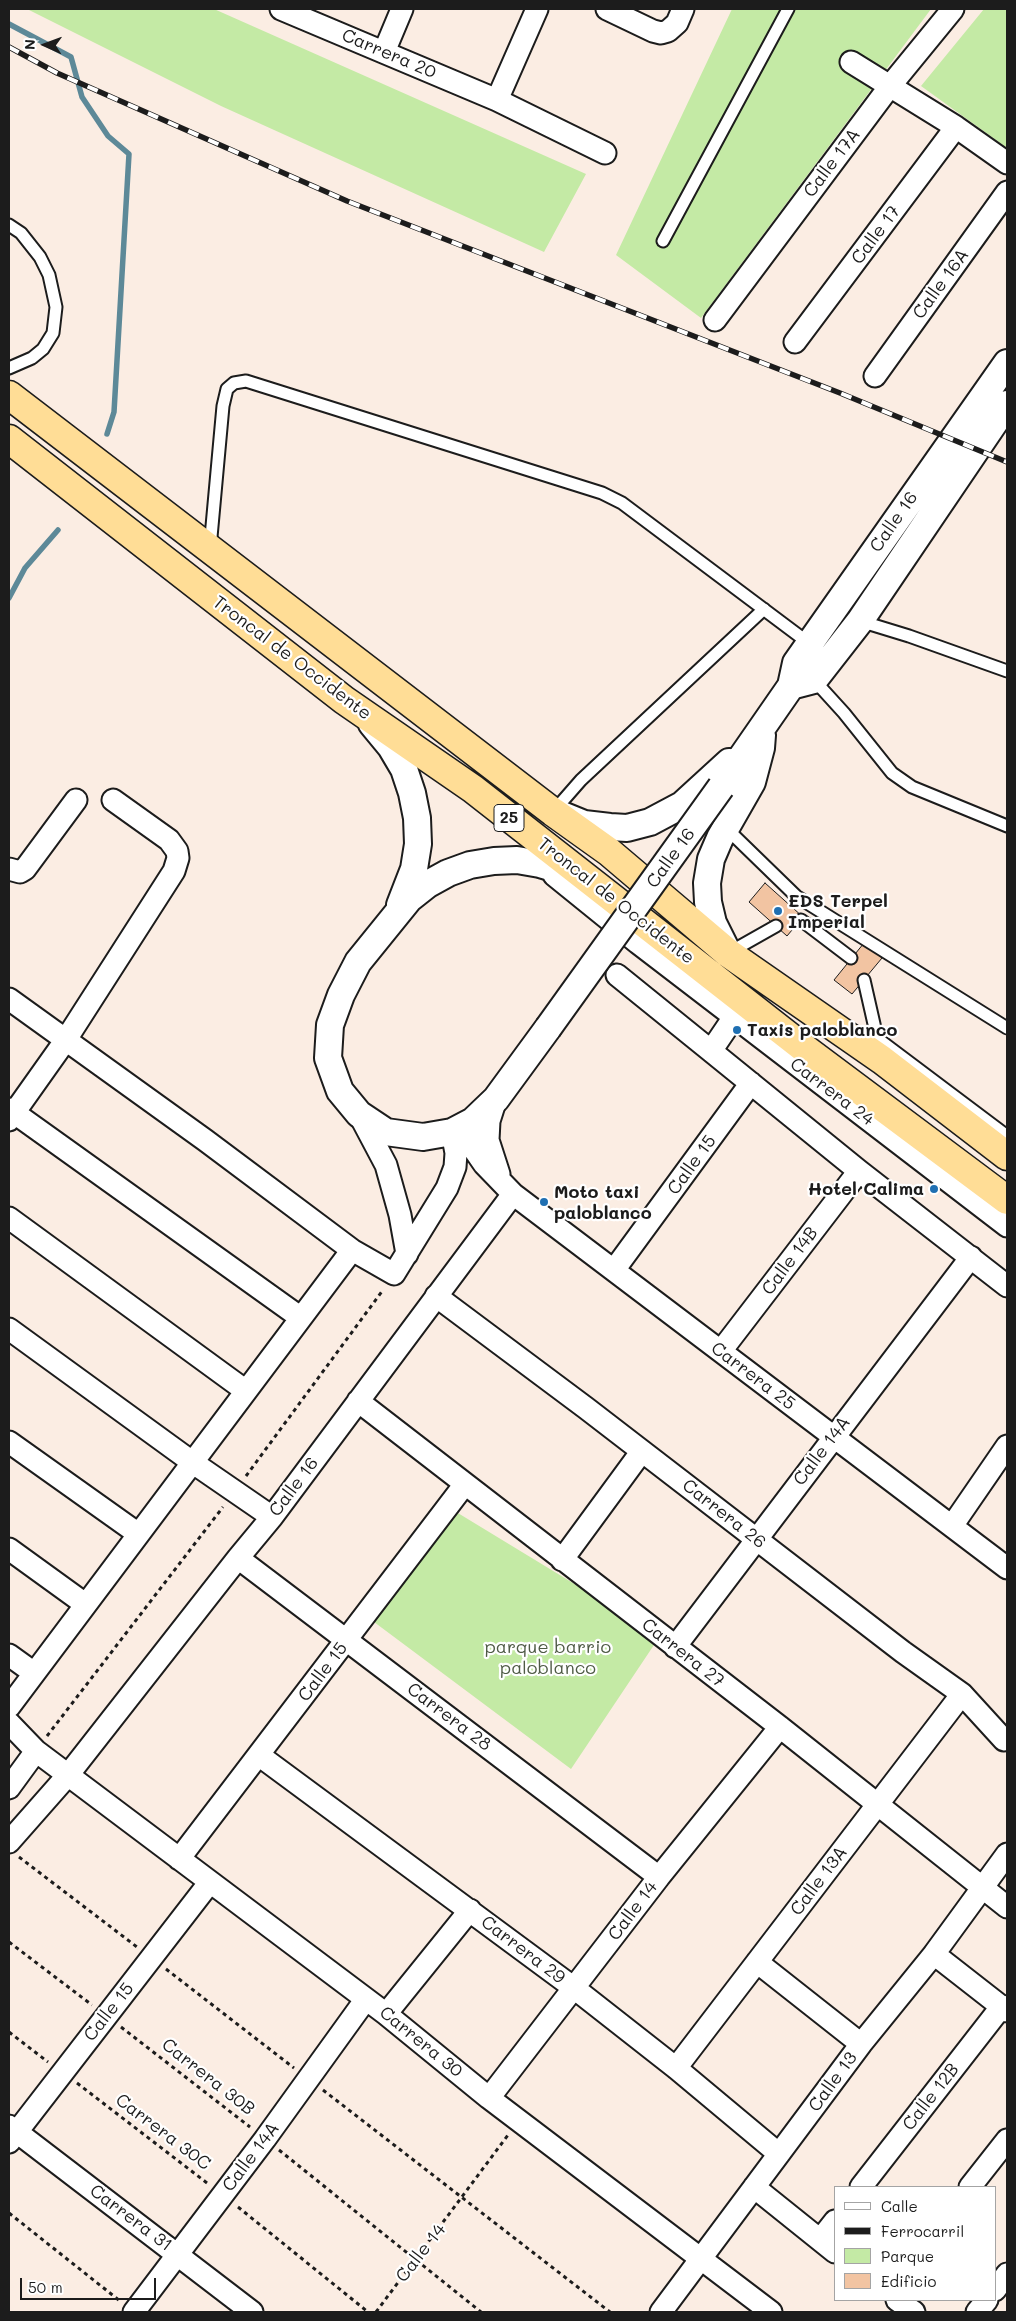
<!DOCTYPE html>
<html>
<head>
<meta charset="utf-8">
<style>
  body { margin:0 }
  #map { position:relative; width:1016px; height:2321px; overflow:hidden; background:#fbede3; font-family:Mali,sans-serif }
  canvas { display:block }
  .frame { position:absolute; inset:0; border:10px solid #1c1c1c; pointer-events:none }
  .legend { position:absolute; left:834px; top:2186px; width:162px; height:115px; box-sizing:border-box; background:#fff; border:1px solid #a4a4a4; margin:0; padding:6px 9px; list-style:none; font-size:15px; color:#1c1c1c }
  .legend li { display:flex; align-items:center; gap:10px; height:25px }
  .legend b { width:25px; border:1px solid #a4a4a4 }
  .north { position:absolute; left:20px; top:20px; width:50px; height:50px; -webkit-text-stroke:4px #fff; paint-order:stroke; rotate:272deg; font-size:14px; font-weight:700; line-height:20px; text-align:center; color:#1c1c1c }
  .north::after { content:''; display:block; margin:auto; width:18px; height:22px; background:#1c1c1c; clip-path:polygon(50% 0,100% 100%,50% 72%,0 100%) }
  .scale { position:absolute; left:20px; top:2278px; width:136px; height:22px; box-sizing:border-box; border:2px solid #1c1c1c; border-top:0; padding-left:6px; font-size:15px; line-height:18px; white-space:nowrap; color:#1c1c1c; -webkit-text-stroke:4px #fff; paint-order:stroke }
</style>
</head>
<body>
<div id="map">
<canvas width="1016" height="2321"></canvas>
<div class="frame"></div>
<ul class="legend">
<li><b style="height:6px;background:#fff"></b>Calle</li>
<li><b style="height:6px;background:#1c1c1c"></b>Ferrocarril</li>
<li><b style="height:14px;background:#c4eaa5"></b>Parque</li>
<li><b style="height:14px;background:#f2c4a2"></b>Edificio</li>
</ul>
<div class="north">N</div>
<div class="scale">50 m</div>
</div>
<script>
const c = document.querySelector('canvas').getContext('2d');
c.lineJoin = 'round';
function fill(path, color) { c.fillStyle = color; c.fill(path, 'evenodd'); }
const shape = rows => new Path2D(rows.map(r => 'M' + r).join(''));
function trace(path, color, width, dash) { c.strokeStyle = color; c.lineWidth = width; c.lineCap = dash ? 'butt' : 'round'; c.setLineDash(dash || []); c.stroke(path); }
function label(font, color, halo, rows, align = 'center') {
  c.font = font + ' Mali,sans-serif'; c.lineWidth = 4.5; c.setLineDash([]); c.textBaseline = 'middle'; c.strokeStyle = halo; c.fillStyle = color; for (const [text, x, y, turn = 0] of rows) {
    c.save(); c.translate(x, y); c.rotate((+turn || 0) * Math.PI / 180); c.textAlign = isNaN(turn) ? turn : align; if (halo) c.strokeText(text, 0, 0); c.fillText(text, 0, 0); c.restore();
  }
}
fill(shape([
  [27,9,214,9,586,174,544,252,221,106],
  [732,9,931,9,701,318,616,255],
  [984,9,1007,9,1007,148,921,86],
  [448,1507,660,1636,571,1769,366,1616]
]), '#c4eaa5');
trace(shape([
  [9,24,71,57,82,97,108,136,129,154,114,412,107,434],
  [9,598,25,568,58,530]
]), '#5d8998', 5.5);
const building = shape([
  [765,883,803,917,787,936,749,902,765,883],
  [864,943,882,958,852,994,834,980,864,943]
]);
fill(building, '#f2c4a2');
trace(building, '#1c1c1c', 1);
const service = shape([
  [9,225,21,233,40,257,49,275,56,307,53,333,43,349,32,358,9,368],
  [663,241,788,9],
  [210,548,223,406,227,389,234,383,246,381,602,493,622,503,810,644],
  [860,621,909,636,1007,671],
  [814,680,844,713,892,773,912,787,1007,826],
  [553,812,581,780,764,609],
  [725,827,796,896,1007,1028],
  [801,920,851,958],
  [730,952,776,926],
  [864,980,879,1046],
  [878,1039,1007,1136]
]);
const minor = shape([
  [281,9,497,100,605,153],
  [607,9,653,31,661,33,668,31,677,23,683,9],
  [384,52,402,9],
  [851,62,956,127,1007,163],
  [497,100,537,9],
  [715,320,890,86,953,9],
  [795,342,956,127],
  [875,376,1007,192],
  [9,869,20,872,25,869,76,800],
  [554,875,638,943,1007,1226],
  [617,975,711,1051],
  [9,999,205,1140,352,1250,394,1274,447,1188,455,1167,456,1153,452,1132],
  [734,1017,711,1051,859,1171,1007,1286],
  [496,1099,489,1121,488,1140,499,1174],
  [9,1109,301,1318],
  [359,1114,386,1165,400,1215,407,1254],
  [9,1120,65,1041,174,871,178,858,177,851,169,840,113,800],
  [473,1121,471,1137,475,1151,484,1164,513,1194,1007,1568],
  [9,1218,246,1391],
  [614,1270,751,1083],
  [436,1296,586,1408,903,1652,962,1694,1004,1740],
  [9,1329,192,1462,272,1517],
  [721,1351,859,1171],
  [358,1401,780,1727,1007,1907],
  [9,1442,137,1533],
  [952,1526,1007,1446],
  [9,1549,85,1604],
  [238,1558,659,1877],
  [562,1560,642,1451],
  [675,1647,971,1257],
  [9,1655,34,1673],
  [9,1707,352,1250],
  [9,1723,36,1751,68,1775,386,2014,489,2098,771,2312],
  [260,1756,574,1988,676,2068,779,2154],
  [9,1788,36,1751],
  [9,1842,68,1775,238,1558,272,1517,513,1194],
  [179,1859,465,1484],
  [934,1954,1007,2011],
  [757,1962,861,2044],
  [386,2014,470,1910],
  [676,2068,962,1694],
  [489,2098,659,1877,780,1727],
  [9,2126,252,2312],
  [9,2142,210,1882],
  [754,2187,835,2252],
  [861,2187,1002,2006],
  [970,2187,1007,2140],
  [820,2240,835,2221],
  [995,2290,1007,2274],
  [897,2300,914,2312],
  [134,2312,265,2139,366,1999],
  [661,2312,861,2044,934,1954,1007,1854],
  [977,2312,987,2300]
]);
const tertiary = shape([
  [791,686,814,680,860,621,1007,404],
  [372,724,391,747,404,769,412,793,417,818,418,844,414,869,400,905],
  [721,787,791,686,796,663,1007,363],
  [562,815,584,824,610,827,627,828,650,822,682,805,729,762],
  [728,953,713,923,708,902,707,883,711,859,720,838,752,782,761,748,762,735],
  [548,1028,496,1099,473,1121,452,1132,423,1137,386,1132,359,1114,340,1091,328,1058,330,1025,341,995,358,962,409,899,428,884,448,873,470,865,494,861,517,860,540,864,564,871,583,882]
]);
const trunk = shape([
  [9,395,553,812,609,852,728,953,882,1060,1007,1156],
  [9,439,344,700,473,789,809,1052,1007,1200]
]);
trace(service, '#1c1c1c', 15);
trace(minor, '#1c1c1c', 25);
trace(tertiary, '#1c1c1c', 30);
trace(trunk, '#1c1c1c', 31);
trace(shape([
  [246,1476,383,1290],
  [47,1736,223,1507],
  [19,1857,137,1947],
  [9,1942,92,2005],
  [166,1969,294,2068],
  [121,2027,250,2127],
  [9,2032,48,2062],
  [77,2083,207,2183],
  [323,2090,610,2312],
  [279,2150,481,2312],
  [238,2207,368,2312],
  [9,2213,120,2301],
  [376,2312,508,2135]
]), '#1c1c1c', 3, [4, 4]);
trace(service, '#fff', 11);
trace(minor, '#fff', 21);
trace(tertiary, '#fff', 26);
trace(trunk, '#ffdd96', 28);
const rail = shape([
  [9,47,57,73,347,201,840,393,1007,462]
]);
trace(rail, '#1c1c1c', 5.5);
trace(rail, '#fff', 4, [11]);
const tertiaryBridge = shape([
  [548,1028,721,787]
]);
trace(tertiaryBridge, '#1c1c1c', 30, []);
trace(tertiaryBridge, '#fff', 26);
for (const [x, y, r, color] of [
  [778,911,5,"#1f6fb2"],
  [737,1030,5,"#1f6fb2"],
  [934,1189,5,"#1f6fb2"],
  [544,1202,5,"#1f6fb2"]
]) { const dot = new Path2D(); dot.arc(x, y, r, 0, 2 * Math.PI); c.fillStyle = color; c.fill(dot); trace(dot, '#fff', 2); }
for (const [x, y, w] of [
  [509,818,30]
]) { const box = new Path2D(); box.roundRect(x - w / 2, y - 13.5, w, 27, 4); c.fillStyle = '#fff'; c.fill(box); trace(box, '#1c1c1c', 1); }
label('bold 16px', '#1c1c1c', null, [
  ["25",509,818]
]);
label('18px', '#1c1c1c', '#fff', [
  ["Carrera 20",389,54,23],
  ["Calle 17A",832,163,-53],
  ["Calle 17",876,235,-53],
  ["Calle 16A",941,284,-54],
  ["Calle 16",894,522,-55],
  ["Troncal de Occidente",292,658,37],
  ["Calle 16",671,858,-54],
  ["Troncal de Occidente",616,901,38],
  ["Carrera 24",832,1092,37],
  ["Calle 15",692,1165,-54],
  ["Calle 14B",790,1261,-53],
  ["Carrera 25",753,1376,37],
  ["Calle 14A",822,1451,-53],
  ["Calle 16",294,1487,-53],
  ["Carrera 26",724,1514,38],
  ["Carrera 27",683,1653,38],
  ["Calle 15",323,1672,-53],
  ["Carrera 28",449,1717,37],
  ["Calle 13A",819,1881,-53],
  ["Calle 14",633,1911,-53],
  ["Carrera 29",523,1950,37],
  ["Calle 15",109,2012,-52],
  ["Carrera 30",421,2042,39],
  ["Carrera 30B",208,2077,38],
  ["Calle 13",833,2082,-54],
  ["Calle 12B",931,2097,-52],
  ["Carrera 30C",163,2132,37],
  ["Calle 14A",251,2157,-53],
  ["Carrera 31",131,2218,37],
  ["Calle 14",421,2253,-52]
]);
label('bold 18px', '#1c1c1c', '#fff', [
  ["EDS Terpel",788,901],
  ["Imperial",788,922],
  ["Taxis paloblanco",747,1030],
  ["Hotel Calima",924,1189,"right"],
  ["Moto taxi",554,1192],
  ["paloblanco",554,1213]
], 'left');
label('18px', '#4e5a45', '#fff', [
  ["parque barrio",548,1647],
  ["paloblanco",548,1668]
]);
</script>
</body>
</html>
